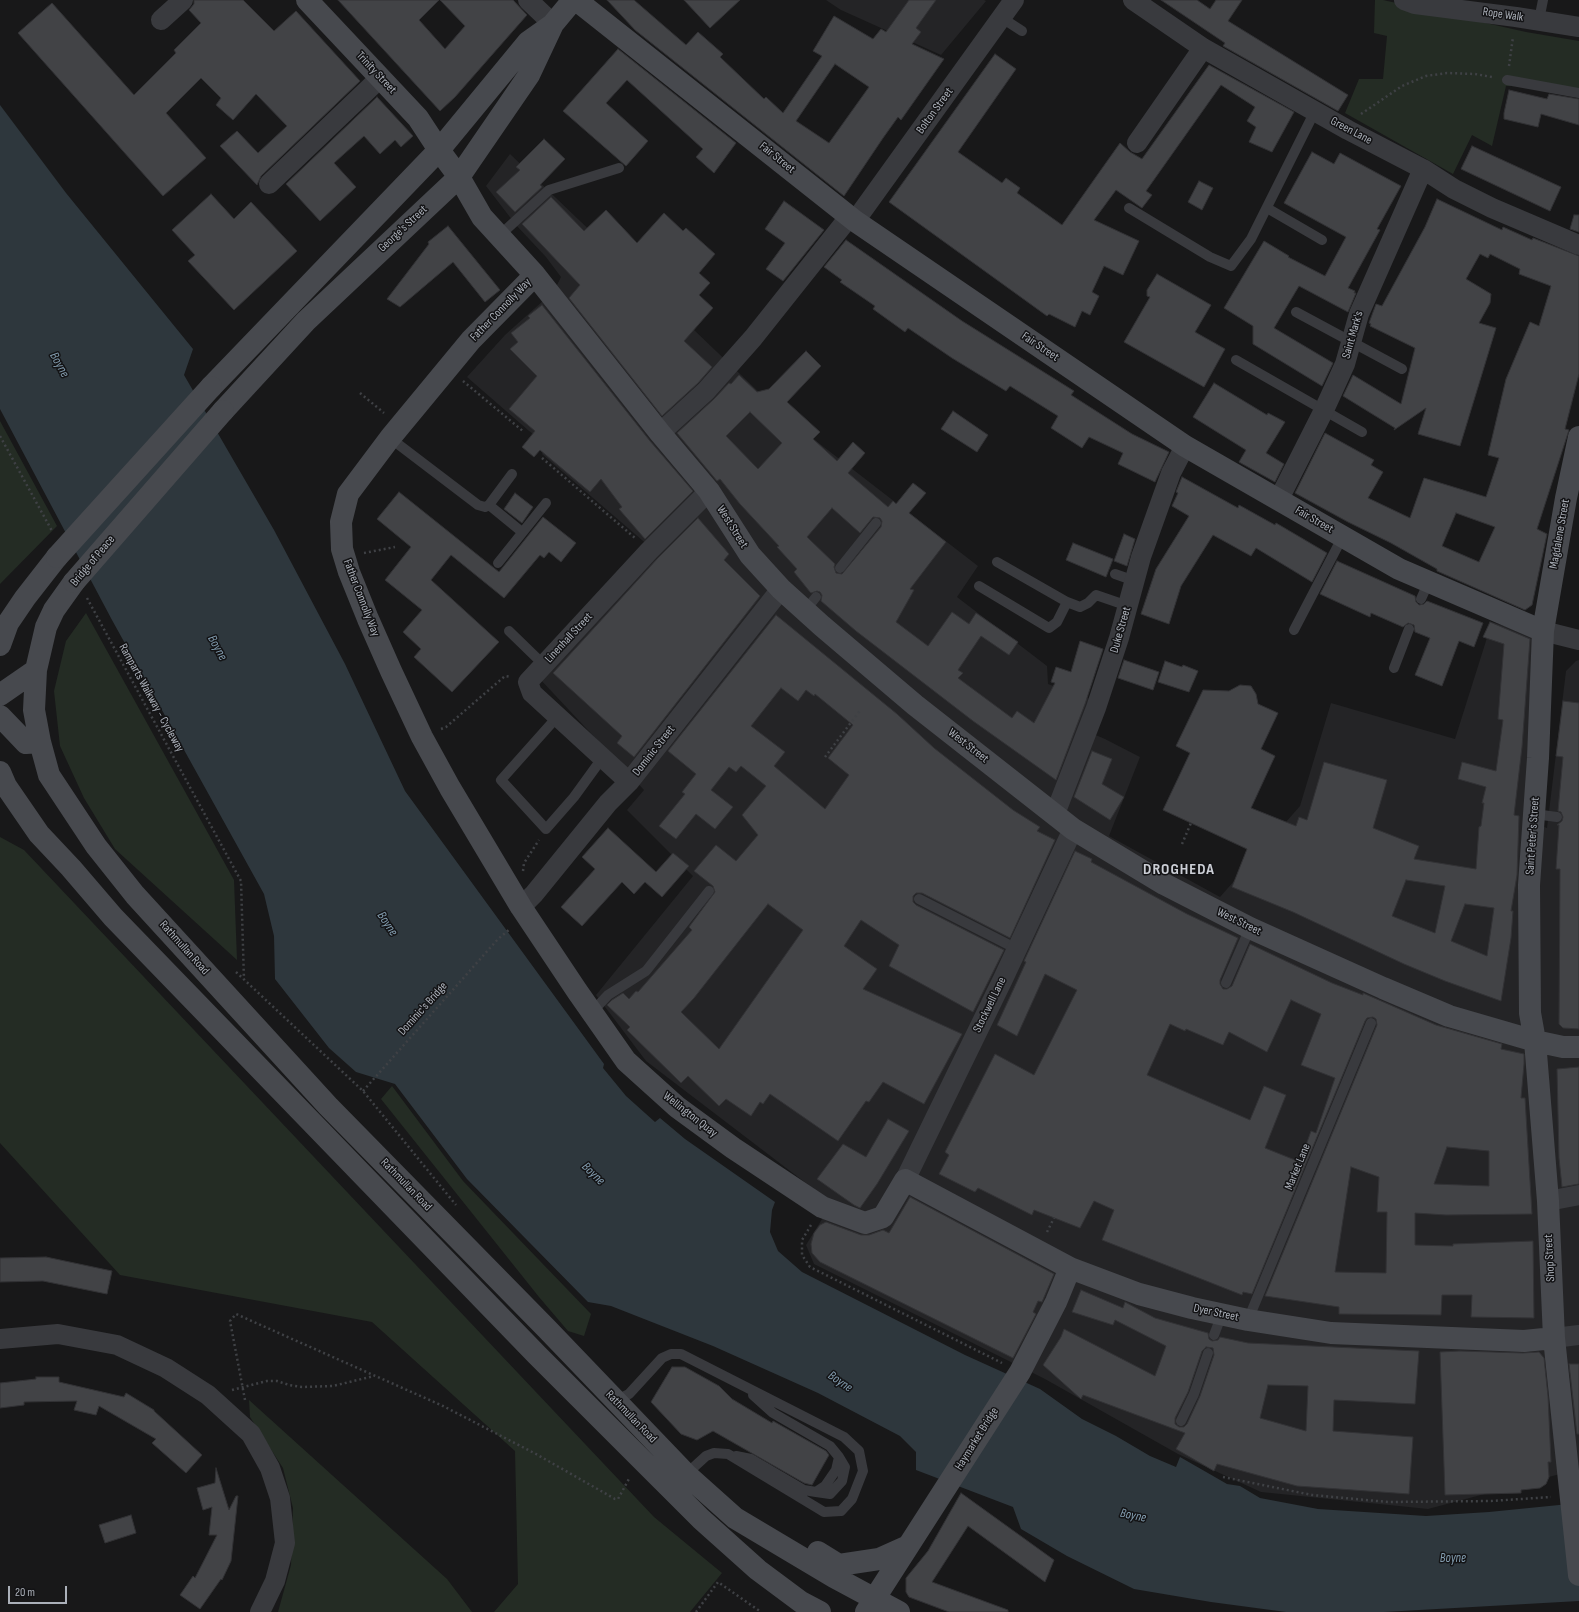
<!DOCTYPE html>
<html>
<head>
<meta charset="utf-8">
<style>
  body { margin:0 }
  #map { position:relative; width:1579px; height:1612px; overflow:hidden; background:#181819; font-family:"Sofia Sans Condensed",sans-serif }
  canvas { display:block }
  .scale { position:absolute; left:8px; top:1586px; width:59px; height:18px; box-sizing:border-box; border:2px solid #abb0b9; border-top:0; padding-left:5px; font-size:12px; line-height:14px; white-space:nowrap; color:#abb0b9; -webkit-text-stroke:3px #131315; paint-order:stroke }
</style>
</head>
<body>
<div id="map">
<canvas width="1579" height="1612"></canvas>
<div class="scale">20 m</div>
</div>
<script>
const c = document.querySelector('canvas').getContext('2d');
c.lineJoin = 'round';
function fill(path, color) { c.fillStyle = color; c.fill(path, 'evenodd'); }
const shape = rows => new Path2D(rows.map(r => 'M' + r).join(''));
function trace(path, color, width, dash) { c.strokeStyle = color; c.lineWidth = width; c.lineCap = dash ? 'butt' : 'round'; c.setLineDash(dash || []); c.stroke(path); }
function label(font, color, halo, rows, align = 'center') {
  c.font = font + ' "Sofia Sans Condensed",sans-serif'; c.lineWidth = 3; c.setLineDash([]); c.textBaseline = 'middle'; c.strokeStyle = halo; c.fillStyle = color; for (const [text, x, y, turn = 0] of rows) {
    c.save(); c.translate(x, y); c.rotate((+turn || 0) * Math.PI / 180); c.textAlign = isNaN(turn) ? turn : align; if (halo) c.strokeText(text, 0, 0); c.fillText(text, 0, 0); c.restore();
  }
}
fill(shape([
  [826,0,984,0,986,1,941,55,841,10],
  [510,154,785,417,978,566,957,597,1047,666,1048,684,1093,700,1084,730,1105,739,1140,757,1109,836,1220,897,1300,806,1331,703,1455,739,1492,622,1538,636,1526,821,1547,828,1566,671,1576,661,1579,660,1579,1469,1428,1509,1261,1492,1178,1454,1045,1379,814,1264,806,1245,832,1203,646,1061,596,995,693,876,627,810,644,790,539,678,657,553,542,454,547,443,529,431,467,377,505,335,554,291,561,277,546,257,516,225,486,186]
]), '#242426');
fill(shape([
  [1375,0,1383,0,1526,32,1579,41,1579,93,1549,87,1506,86,1492,146,1472,135,1453,174,1345,113,1359,79,1383,79,1387,36,1374,33],
  [0,421,57,526,0,584],
  [86,613,234,880,237,960,115,849,84,798,60,746,54,691,66,641],
  [0,837,24,850,654,1517,722,1573,690,1612,494,1612,518,1584,515,1451,372,1322,120,1275,0,1143],
  [392,1086,463,1181,591,1314,584,1336,568,1331,539,1297,381,1099],
  [249,1400,447,1579,472,1612,278,1612,291,1565,293,1508,283,1468,250,1417]
]), '#242c24');
fill(shape([
  [0,105,66,193,193,349,184,375,274,530,345,664,405,791,604,1064,603,1068,626,1096,655,1122,660,1118,685,1139,775,1202,772,1210,770,1232,778,1251,802,1272,965,1355,1040,1389,1082,1419,1116,1436,1150,1456,1176,1467,1180,1457,1227,1484,1240,1486,1260,1498,1318,1509,1426,1516,1489,1512,1579,1503,1579,1601,1384,1612,1286,1612,1211,1602,1134,1589,1067,1556,1021,1529,1013,1507,916,1470,916,1452,900,1436,818,1393,713,1346,611,1306,588,1302,467,1179,395,1084,356,1072,329,1048,275,979,274,936,264,894,112,620,0,409]
]), '#2e373d');
const building = shape([
  [194,0,243,0,274,31,296,11,360,81,261,176,257,185,220,146,237,131,258,153,287,126,256,94,233,120,216,105,221,98,201,78,166,113,206,158,163,196,18,33,52,3,134,95,176,53,174,50,201,23,189,10,194,4,194,0],
  [338,0,439,0,419,20,445,49,465,26,440,0,513,0,527,15,455,97,440,111,338,0],
  [607,0,634,0,686,45,698,32,723,54,720,57,764,99,766,97,783,113,822,56,813,51,834,16,873,39,881,29,886,32,909,0,936,0,916,28,921,32,912,44,944,59,901,120,898,117,883,138,844,196,635,30,607,0],
  [835,64,869,87,829,143,796,121,835,64],
  [684,0,740,0,710,28,684,0],
  [1161,0,1197,0,1210,9,1216,0,1242,0,1228,21,1348,95,1338,111,1223,46,1225,43,1161,0],
  [618,49,736,143,714,173,696,157,703,149,627,80,606,103,648,141,626,166,563,111,618,49],
  [995,54,1016,69,958,152,1002,183,1006,178,1020,188,1017,193,1062,225,1120,143,1130,152,1142,159,1209,65,1294,112,1272,152,1249,142,1256,127,1247,121,1255,107,1221,85,1146,191,1152,195,1142,208,1116,190,1094,220,1139,241,1123,275,1104,266,1092,292,1099,296,1090,315,1082,311,1075,327,1049,314,1047,316,889,202,995,54],
  [1509,90,1547,99,1549,94,1579,99,1579,125,1541,114,1538,127,1504,119,1504,113,1509,90],
  [377,97,413,136,401,147,395,140,380,154,364,136,334,163,356,187,320,221,286,184,377,97],
  [544,139,565,159,540,185,542,187,515,212,496,192,520,170,516,167,544,139],
  [1472,146,1561,187,1550,211,1461,169,1472,146],
  [1312,152,1334,164,1340,153,1401,186,1377,229,1380,230,1348,288,1355,291,1354,293,1356,293,1348,312,1299,286,1274,328,1333,363,1322,386,1253,344,1253,326,1224,308,1264,241,1289,256,1288,257,1325,276,1346,237,1284,203,1312,152],
  [1199,181,1213,188,1202,210,1188,202,1199,181],
  [211,194,234,219,251,202,297,251,234,310,188,261,195,255,172,230,211,194],
  [551,197,584,231,606,210,637,243,664,213,683,231,686,228,715,254,699,273,710,283,699,295,713,308,684,341,712,367,698,383,662,416,569,298,580,285,522,224,551,197],
  [1437,199,1502,230,1503,227,1532,240,1533,238,1579,256,1579,374,1565,429,1569,430,1537,529,1547,534,1532,605,1525,610,1437,571,1437,569,1391,543,1348,522,1295,493,1325,433,1374,460,1371,465,1383,472,1368,498,1410,518,1424,478,1486,497,1499,458,1488,455,1506,379,1530,322,1539,326,1551,286,1519,274,1520,269,1490,254,1488,258,1480,254,1466,279,1491,294,1490,303,1479,323,1496,328,1460,446,1418,434,1426,408,1394,430,1395,428,1343,396,1353,375,1401,404,1415,348,1370,326,1371,324,1369,323,1376,304,1382,306,1425,227,1437,199],
  [1456,513,1495,527,1479,562,1442,546,1456,513],
  [784,201,824,230,783,281,766,269,785,243,765,229,784,201],
  [1574,215,1579,215,1579,232,1570,229,1574,215],
  [448,226,500,290,485,302,453,262,400,307,387,299,429,244,428,242,448,226],
  [846,240,962,321,1074,391,1071,395,1132,434,1169,452,1155,482,1118,464,1123,453,1089,437,1082,448,1051,428,1058,416,1010,386,1006,391,952,358,908,328,905,332,873,309,875,306,840,282,842,280,824,267,846,240],
  [1157,274,1211,305,1195,332,1225,349,1204,387,1124,342,1150,297,1147,296,1147,290,1157,274],
  [542,305,650,441,693,491,645,539,619,509,622,507,601,479,590,492,540,450,534,457,522,447,535,431,509,409,537,376,510,349,518,342,511,333,530,318,528,316,542,305],
  [806,351,821,366,787,402,820,432,813,439,837,461,853,442,865,453,848,473,888,507,893,501,896,504,913,483,926,493,909,513,946,542,910,589,914,590,896,622,928,646,952,612,969,624,976,613,1018,642,1009,655,981,636,958,670,963,673,958,678,1012,718,1017,711,1034,723,1055,683,1051,682,1056,667,1071,672,1080,641,1103,649,1085,704,1056,780,973,721,856,631,821,601,822,595,820,592,817,591,811,593,810,592,794,572,797,569,777,547,779,546,740,504,720,479,717,481,677,433,714,399,729,383,731,384,739,375,757,392,769,389,806,351],
  [750,412,782,443,758,469,726,436,750,412],
  [832,508,860,533,873,517,880,518,882,521,881,527,842,574,836,573,834,567,835,564,807,537,832,508],
  [1214,383,1267,415,1268,413,1285,422,1266,453,1284,464,1275,482,1239,462,1246,450,1193,417,1214,383],
  [953,411,988,435,977,452,941,429,953,411],
  [1182,477,1238,508,1239,505,1275,525,1276,523,1327,553,1312,582,1256,548,1251,556,1213,535,1181,586,1169,624,1141,614,1156,569,1189,516,1172,506,1178,493,1176,492,1182,477],
  [399,492,499,572,543,517,576,543,561,562,549,552,544,558,540,555,504,598,451,555,431,580,499,642,452,692,414,657,421,649,403,632,422,610,385,580,411,547,377,519,399,492],
  [515,493,533,507,522,523,504,509,515,493],
  [698,518,729,554,724,560,760,596,634,757,617,743,622,736,553,673,657,559,698,518],
  [1124,534,1135,539,1127,566,1114,561,1124,534],
  [1073,543,1113,559,1106,577,1066,560,1073,543],
  [1337,561,1415,596,1416,602,1419,605,1424,604,1427,601,1483,623,1474,647,1459,641,1442,686,1415,675,1430,638,1415,632,1414,625,1408,623,1403,627,1371,613,1370,617,1320,594,1337,561],
  [776,615,897,714,934,748,1013,810,1040,827,1037,831,1055,840,1010,938,922,893,916,893,913,896,913,902,916,905,1004,950,973,1012,889,966,899,945,861,920,844,946,877,969,863,989,962,1034,924,1104,883,1082,869,1102,866,1101,838,1141,770,1094,763,1104,760,1102,751,1116,726,1099,719,1106,688,1076,681,1083,627,1030,630,1027,607,1005,612,1000,623,993,629,999,636,991,638,992,692,930,689,927,715,892,713,886,694,871,716,845,736,861,758,835,742,815,766,786,741,766,736,772,729,767,711,790,733,807,715,829,696,814,676,839,659,826,685,794,682,792,696,774,668,751,776,615],
  [781,688,798,701,806,690,814,696,815,694,853,725,828,758,849,775,825,809,774,766,785,752,751,726,781,688],
  [768,904,803,930,719,1049,681,1012,694,998,768,904],
  [1490,622,1530,639,1522,747,1514,815,1519,816,1517,875,1511,911,1513,911,1511,938,1501,1001,1445,981,1404,964,1293,912,1232,887,1247,849,1163,810,1190,753,1176,746,1203,690,1229,691,1240,685,1251,686,1256,694,1258,704,1278,713,1261,749,1275,756,1251,808,1296,826,1299,817,1307,820,1324,762,1387,780,1373,828,1419,846,1414,859,1476,869,1479,827,1481,826,1484,803,1482,803,1486,787,1458,779,1462,762,1496,771,1503,720,1498,719,1504,644,1483,637,1490,622],
  [1406,880,1445,886,1435,933,1392,916,1406,880],
  [1465,904,1494,908,1487,956,1451,941,1465,904],
  [1124,660,1159,672,1153,690,1118,678,1124,660],
  [1165,661,1182,667,1183,665,1198,671,1189,692,1158,682,1165,661],
  [1563,701,1579,703,1579,1029,1563,1028,1559,1024,1560,869,1556,869,1559,825,1557,825,1562,821,1563,817,1561,812,1558,811,1563,757,1556,756,1563,701],
  [1092,751,1112,759,1102,784,1124,797,1110,820,1074,797,1092,751],
  [608,828,656,872,673,853,689,866,662,897,645,882,634,894,622,882,582,926,561,907,595,869,582,857,608,828],
  [1075,851,1092,859,1091,862,1187,914,1238,938,1220,980,1220,984,1223,989,1227,989,1232,986,1250,944,1332,983,1363,995,1363,993,1436,1025,1502,1044,1501,1049,1524,1054,1524,1064,1521,1098,1525,1098,1532,1214,1446,1215,1415,1213,1415,1245,1453,1246,1453,1244,1533,1241,1534,1318,1471,1317,1472,1295,1442,1295,1441,1315,1339,1314,1339,1307,1265,1296,1377,1025,1376,1019,1373,1017,1367,1018,1365,1021,1252,1294,1243,1292,1242,1295,1102,1240,1114,1210,1094,1201,1080,1228,1034,1210,1032,1215,978,1188,975,1192,939,1174,949,1155,945,1152,995,1054,1034,1075,1077,990,1045,974,1017,1036,997,1025,1026,962,1024,961,1075,851],
  [1291,1000,1321,1014,1301,1065,1335,1078,1316,1133,1311,1131,1300,1162,1265,1148,1286,1095,1264,1086,1250,1120,1147,1075,1170,1024,1185,1031,1186,1029,1223,1045,1229,1032,1267,1052,1291,1000],
  [1447,1147,1489,1151,1489,1186,1434,1184,1447,1147],
  [1351,1167,1379,1177,1377,1212,1387,1212,1386,1273,1335,1272,1351,1167],
  [1579,1067,1579,1184,1562,1187,1559,1158,1557,1069,1579,1067],
  [888,1119,909,1131,877,1184,860,1208,854,1205,817,1179,843,1144,866,1157,888,1119],
  [910,1197,1054,1274,1042,1302,1038,1301,1033,1312,1036,1314,1013,1358,820,1262,812,1253,811,1244,814,1233,820,1225,826,1222,861,1235,869,1235,883,1230,889,1233,910,1197],
  [46,1257,112,1271,107,1294,43,1281,0,1282,0,1258,46,1257],
  [1081,1290,1123,1308,1125,1302,1155,1318,1208,1333,1209,1339,1212,1341,1218,1340,1220,1337,1248,1343,1419,1351,1415,1404,1334,1400,1333,1431,1413,1437,1409,1494,1297,1486,1217,1464,1214,1471,1176,1449,1185,1433,1083,1395,1081,1399,1043,1365,1061,1337,1064,1329,1155,1376,1166,1346,1115,1320,1113,1325,1072,1312,1081,1290],
  [1206,1347,1213,1348,1214,1355,1200,1396,1187,1424,1184,1427,1179,1427,1175,1424,1175,1418,1188,1392,1202,1351,1206,1347],
  [1268,1385,1308,1386,1306,1431,1260,1418,1268,1385],
  [1460,1351,1523,1353,1539,1352,1544,1358,1548,1396,1551,1462,1548,1462,1549,1477,1546,1484,1540,1488,1521,1490,1521,1493,1445,1495,1440,1352,1460,1351],
  [1569,1364,1579,1364,1579,1434,1577,1434,1569,1364],
  [672,1367,685,1367,719,1386,732,1399,772,1423,773,1421,826,1451,829,1455,812,1485,804,1483,713,1431,697,1440,681,1434,651,1402,672,1367],
  [36,1377,59,1377,59,1382,124,1397,126,1393,154,1410,154,1411,202,1455,186,1473,152,1443,156,1439,99,1406,96,1415,74,1410,77,1401,24,1402,24,1405,0,1408,0,1383,36,1379,36,1377],
  [216,1468,229,1510,236,1496,238,1496,231,1561,222,1580,221,1579,200,1609,180,1595,193,1576,195,1578,217,1535,209,1535,212,1507,203,1510,197,1488,215,1483,216,1468],
  [961,1493,1054,1560,1045,1582,968,1526,932,1582,1008,1610,1008,1612,949,1612,909,1597,906,1592,906,1578,928,1551,961,1493],
  [131,1515,136,1533,105,1543,99,1525,131,1515]
]);
fill(building, '#424346');
trace(building, '#323235', 1);
trace(shape([
  [1509,66,1513,37],
  [1361,114,1402,86,1426,76,1447,73,1475,74,1492,77],
  [463,381,524,432],
  [360,393,384,413],
  [0,436,52,531],
  [542,458,635,538],
  [364,553,395,547],
  [87,598,241,881,244,980],
  [441,729,446,727,505,676,511,677],
  [825,757,861,709],
  [1182,844,1191,823],
  [523,871,524,863,539,840],
  [236,972,363,1091,456,1205],
  [363,1091,498,939,510,929],
  [811,1225,802,1240,802,1255,810,1267,1002,1363],
  [1047,1232,1054,1218],
  [232,1390,267,1381,277,1381,289,1385,302,1387,333,1386,374,1376],
  [245,1400,230,1321,236,1314,443,1406,536,1454,615,1499,618,1499,630,1477],
  [1223,1477,1312,1495,1388,1502,1491,1501,1551,1497],
  [696,1612,718,1582,761,1612]
]), '#3f4145', 2.5, [2, 3]);
trace(shape([
  [1002,18,1022,31],
  [1539,20,1543,0],
  [1507,80,1579,93],
  [1129,208,1210,257,1231,266,1251,239,1315,111],
  [1267,208,1322,240],
  [499,236,549,190,619,168],
  [1296,312,1402,369],
  [1236,360,1362,432],
  [390,438,478,505,485,507,489,505,512,474],
  [489,505,522,532],
  [997,562,1067,602,1080,607,1088,603,1096,595,1128,606],
  [498,563,546,503],
  [840,568,876,523],
  [1115,574,1135,581],
  [979,586,1049,628,1057,622,1067,602],
  [1421,599,1429,581],
  [805,611,816,597],
  [1294,630,1343,536],
  [509,631,544,665],
  [1394,668,1409,629],
  [558,716,501,780,546,829,574,797,603,757],
  [1534,814,1557,817],
  [919,899,1017,949],
  [1226,983,1250,928],
  [592,1012,608,995,646,971,709,891],
  [1248,1320,1371,1023],
  [1214,1335,1222,1314],
  [615,1401,629,1394,662,1358,671,1354,681,1354,844,1437,859,1451,863,1471,852,1499,841,1511,824,1512,728,1454,714,1453,706,1456,694,1467,688,1476],
  [1181,1421,1194,1394,1208,1353],
  [736,1456,751,1459,804,1490,816,1492,825,1486,836,1470,839,1457,830,1446,773,1413,753,1395],
  [816,1492,830,1494,842,1481,845,1467,839,1457]
]), '#393a3e', 10);
trace(shape([
  [528,0,553,24],
  [1133,0,1203,48,1348,130,1423,169,1454,189,1492,208,1579,245],
  [1404,0,1415,4,1516,17,1579,27],
  [161,20,183,0],
  [1137,143,1203,48],
  [269,184,380,78],
  [855,221,1014,0],
  [660,433,706,391,753,338,850,216],
  [1279,499,1324,410,1345,364,1359,314,1423,169],
  [1543,631,1579,640],
  [629,782,532,693,528,682,649,551,709,491],
  [1055,814,1096,708,1119,638,1141,557,1171,473,1185,446],
  [521,907,534,894,608,803,629,782,781,589],
  [905,1180,1003,979,1073,829],
  [1548,1201,1579,1195],
  [1554,1338,1579,1335],
  [0,1339,58,1334,117,1345,166,1368,208,1395,251,1434,270,1468,280,1498,285,1543,275,1581,260,1612]
]), '#393a3e', 20);
trace(shape([
  [307,0,418,118,439,150,459,177,482,217,535,275,660,433,709,491,750,555,781,589,822,626,915,705,1073,829,1164,884,1250,928,1383,988,1449,1016,1535,1041,1563,1047,1579,1047],
  [576,0,855,221,1185,446,1399,569,1543,631],
  [535,275,471,340,390,438,348,494,341,522,342,549,349,572,368,619,391,671,422,737,450,788,521,907,577,991,626,1061,677,1107,733,1148,822,1207,865,1223,883,1217,905,1180,1070,1268,1139,1294,1192,1308,1248,1320,1331,1333,1524,1341,1554,1338],
  [211,387,439,150,528,42,552,25],
  [223,411,306,321,459,177,529,75,553,24,573,0],
  [1579,437,1566,498,1543,631,1538,758,1529,885,1530,1013,1535,1041,1548,1201,1554,1338,1579,1575],
  [74,582,54,610,46,627,36,670,34,710,40,742,49,775,96,846,135,895,328,1106,547,1329,688,1476,735,1518,834,1577,899,1612],
  [0,645,8,623,25,598,57,557],
  [0,695,36,670],
  [0,716,26,743,40,742],
  [0,772,6,786,39,834,71,868,113,917,537,1355,701,1519,758,1570,801,1602,820,1612],
  [818,1552,839,1565,879,1559,908,1546],
  [866,1612,1020,1372,1056,1302,1070,1268]
]), '#47494e', 22);
trace(shape([
  [57,557,211,387],
  [74,582,223,411]
]), '#47494e', 22);
label('12px', '#abb0b9', '#131315', [
  ["Rope Walk",1503,15,8],
  ["Trinity Street",376,73,47],
  ["Bolton Street",935,111,-54],
  ["Green Lane",1351,131,28],
  ["Fair Street",777,158,39],
  ["George's Street",403,229,-43],
  ["Father Connolly Way",501,310,-46],
  ["Saint Mark's",1353,335,-74],
  ["Fair Street",1040,347,34],
  ["Fair Street",1314,520,30],
  ["West Street",732,527,58],
  ["Magdalene Street",1560,534,-80],
  ["Bridge of Peace",93,561,-50],
  ["Father Connolly Way",361,598,69],
  ["Duke Street",1121,630,-74],
  ["Linenhall Street",569,638,-47],
  ["Ramparts Walkway - Cycleway",151,698,61],
  ["West Street",968,746,38],
  ["Dominic Street",654,751,-52],
  ["Saint Peter's Street",1533,836,-86],
  ["West Street",1239,922,26],
  ["Rathmullan Road",184,948,48],
  ["Stockwell Lane",990,1005,-64],
  ["Dominic's Bridge",423,1009,-48],
  ["Wellington Quay",690,1115,38],
  ["Market Lane",1298,1167,-68],
  ["Rathmullan Road",406,1185,46],
  ["Shop Street",1550,1258,-93],
  ["Dyer Street",1216,1313,12],
  ["Rathmullan Road",631,1417,46],
  ["Haymarket Bridge",977,1439,-58]
]);
label('italic 13px', '#849eb1', '#131315', [
  ["Boyne",59,365,61],
  ["Boyne",217,648,61],
  ["Boyne",387,924,56],
  ["Boyne",593,1174,44],
  ["Boyne",840,1382,34],
  ["Boyne",1133,1516,12],
  ["Boyne",1453,1559]
]);
c.letterSpacing = '1px';
label('bold 16px', '#cbced5', '#131315', [
  ["DROGHEDA",1179,870]
]);
c.letterSpacing = '0px';
</script>
</body>
</html>
